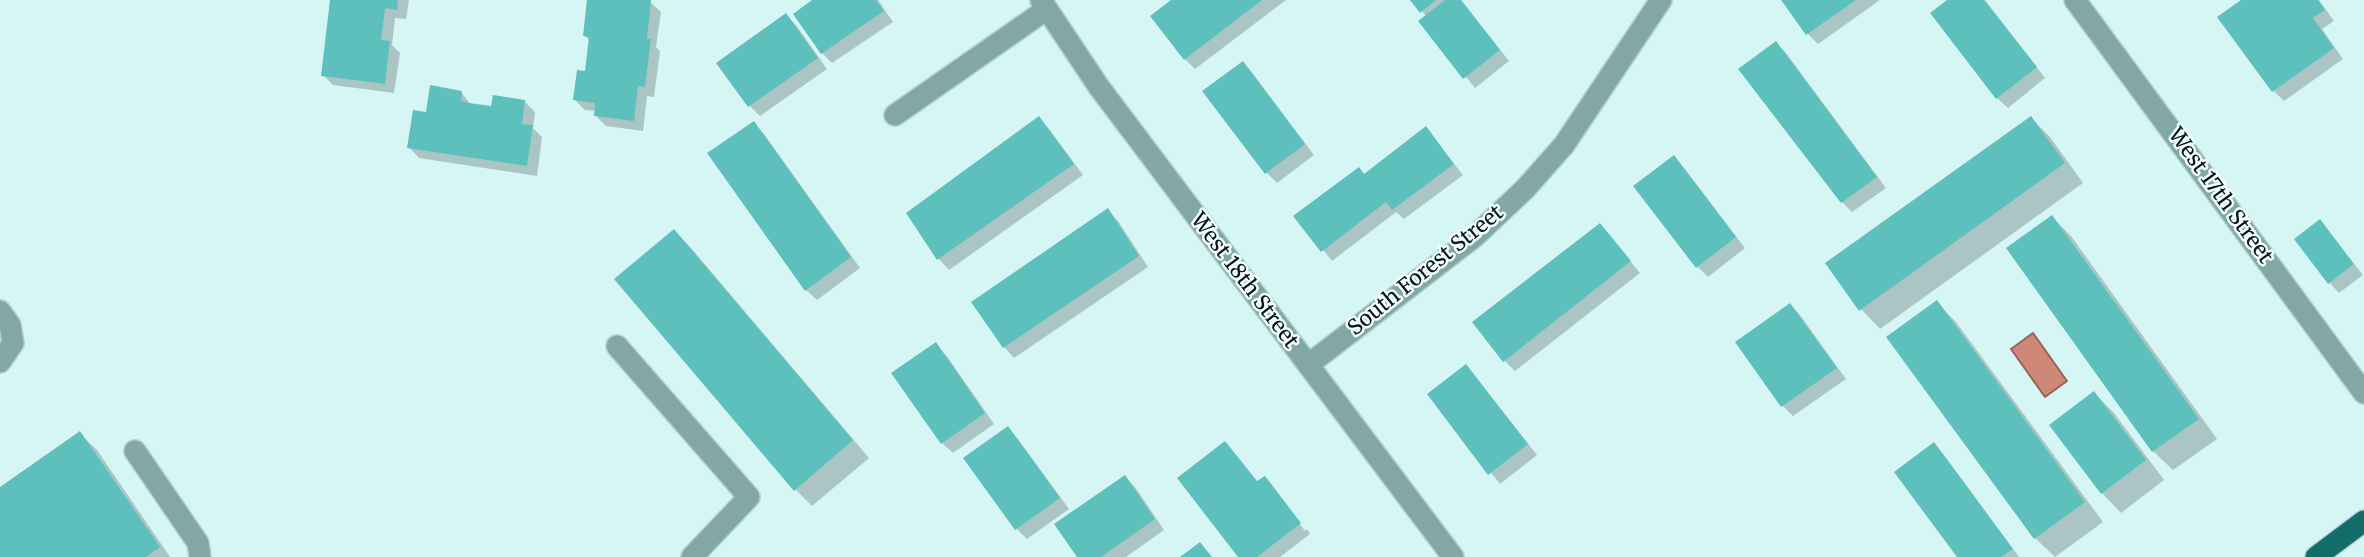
<!DOCTYPE html>
<html>
<head>
<meta charset="utf-8">
<style>
  body { margin:0 }
  canvas { display:block; background:#d5f6f4 }
</style>
</head>
<body>
<canvas width="2364" height="557"></canvas>
<script>
const c = document.querySelector('canvas').getContext('2d');
c.lineJoin = 'round';
function fill(path, color) { c.fillStyle = color; c.fill(path, 'evenodd'); }
const shape = rows => new Path2D(rows.map(r => 'M' + r).join(''));
function trace(path, color, width, dash) { c.strokeStyle = color; c.lineWidth = width; c.lineCap = dash ? 'butt' : 'round'; c.setLineDash(dash || []); c.stroke(path); }
function label(font, color, halo, rows, align = 'center') {
  c.font = font + ' Merriweather,serif'; c.lineWidth = 5; c.setLineDash([]); c.textBaseline = 'middle'; c.strokeStyle = halo; c.fillStyle = color; for (const [text, x, y, turn = 0] of rows) {
    c.save(); c.translate(x, y); c.rotate((+turn || 0) * Math.PI / 180); c.textAlign = isNaN(turn) ? turn : align; if (halo) c.strokeText(text, 0, 0); c.fillText(text, 0, 0); c.restore();
  }
}
const water = shape([
  [2033,333,2067,381,2045,397,2011,349,2033,333]
]);
fill(water, '#cf8777');
trace(water, '#936459', 2);
fill(shape([
  [332,0,409,0,406,19,395,18,392,45,400,53,394,93,333,85,323,75],
  [589,0,650,2,661,12,656,47,660,51,654,97,647,96,643,131,606,126,596,116,596,111,585,110,575,100,586,73,591,42,585,36],
  [815,0,878,0,893,22,832,63,822,53],
  [1174,0,1286,0,1195,69,1185,59],
  [1413,0,1461,0,1509,61,1475,88,1421,21,1426,16],
  [1784,0,1880,0,1818,44,1808,34],
  [1950,0,1985,0,2045,78,2008,108,1997,98],
  [2244,0,2319,0,2334,21,2322,29,2343,59,2284,101,2274,91,2220,17],
  [786,15,796,25,827,69,760,116,750,106,718,63],
  [1776,43,1786,53,1886,188,1852,212,1842,202,1741,69],
  [1243,63,1253,74,1314,155,1277,183,1267,173],
  [461,92,471,105,493,108,524,101,535,112,533,128,542,137,537,176,419,158,409,147,427,114],
  [2031,118,2050,137,2083,183,1880,329,1861,309],
  [1039,119,1049,129,1083,175,949,270,939,259,908,213],
  [753,124,764,134,860,268,817,300,806,290],
  [1426,129,1463,175,1404,219,1396,212,1332,261,1296,216,1359,169,1365,175],
  [1684,168,1745,248,1708,277,1698,267],
  [1108,211,1118,221,1148,267,1014,358,1004,347,973,303],
  [2052,217,2071,236,2217,439,2173,470,2153,451,2008,249],
  [2320,222,2363,275,2339,293,2329,282],
  [1600,225,1640,273,1515,371,1504,360],
  [674,231,691,248,869,458,812,506,795,489],
  [1937,303,1956,322,2103,522,2055,557,2035,538,1888,338],
  [1790,305,1800,315,1846,379,1793,416,1783,406,1737,343],
  [935,345,946,355,994,424,953,453,942,443],
  [1466,366,1537,455,1500,484,1429,395],
  [2094,393,2114,413,2164,480,2121,513,2102,493,2051,425],
  [1008,429,1018,439,1069,509,1027,539,1017,529,965,459],
  [80,434,97,450,170,557,0,557,0,489],
  [1225,443,1258,483,1265,478,1273,486,1271,486,1305,531,1307,529,1310,534,1280,557,1240,557],
  [1934,445,1944,455,2019,557,1959,557],
  [1125,477,1135,487,1164,530,1126,557,1079,557]
]), '#0003');
fill(shape([
  [330,0,398,0,397,10,385,8,381,40,390,41,385,84,321,76],
  [587,0,651,0,647,39,651,39,645,87,638,86,634,121,594,116,595,103,573,100,577,70,585,71,589,37,583,36],
  [812,0,876,0,884,11,821,54,793,14],
  [1171,0,1262,0,1184,60,1150,16],
  [1410,0,1436,0,1420,13],
  [1445,0,1461,0,1500,50,1463,79,1418,21],
  [1781,0,1856,0,1806,35],
  [1947,0,1984,0,2037,67,1996,99,1930,13],
  [2241,0,2318,0,2325,10,2313,18,2334,48,2272,92,2217,17],
  [786,13,818,58,748,107,716,63],
  [1776,41,1877,177,1841,203,1738,69],
  [1243,61,1305,144,1265,174,1202,91],
  [430,85,462,91,461,101,469,103,491,106,493,95,525,100,522,124,533,125,527,166,407,148,413,110,426,112],
  [1039,116,1074,164,937,260,906,213],
  [2031,116,2065,163,1859,311,1825,263],
  [754,121,851,257,805,291,707,153],
  [1426,126,1454,164,1392,210,1386,202,1321,252,1293,216,1359,167,1364,174],
  [1674,155,1736,237,1696,268,1633,186],
  [1108,208,1139,256,1003,348,971,302],
  [2052,215,2199,419,2152,452,2006,248],
  [2320,219,2354,264,2328,284,2294,239],
  [1600,223,1631,261,1503,362,1472,322],
  [674,229,853,440,794,491,614,279],
  [1937,300,2085,502,2034,539,1886,337],
  [1790,303,1837,368,1781,407,1735,342],
  [936,342,985,413,941,444,891,373],
  [1466,364,1528,444,1488,475,1427,394],
  [2094,391,2146,460,2101,494,2049,425],
  [1008,426,1060,498,1015,530,963,458],
  [80,431,160,547,146,557,0,557,0,487],
  [1225,441,1257,481,1265,476,1301,523,1257,557,1238,557,1177,478],
  [1934,442,2013,549,2001,557,1957,557,1894,472],
  [1125,475,1155,519,1101,557,1077,557,1054,524],
  [1200,542,1212,557,1180,557]
]), '#5ec0bc');
const minor = shape([
  [1041,0,1099,87,1453,557],
  [2075,0,2364,393],
  [895,115,1047,9],
  [0,311,10,325,13,343,0,362],
  [617,346,749,497,692,557],
  [1308,365,1474,237,1525,189,1564,145,1661,0],
  [135,451,198,543,200,557]
]);
const major = shape([
  [2316,557,2364,521]
]);
trace(minor, '#b4d2d0', 24);
trace(major, '#b4d2d0', 24);
trace(minor, '#82a8a5', 21);
trace(major, '#116c6a', 21);
label('21px', '#081414', '#f1fefd', [
  ["West 17th Street",2220,196,54],
  ["South Forest Street",1426,271,-39],
  ["West 18th Street",1244,281,53]
]);
</script>
</body>
</html>
